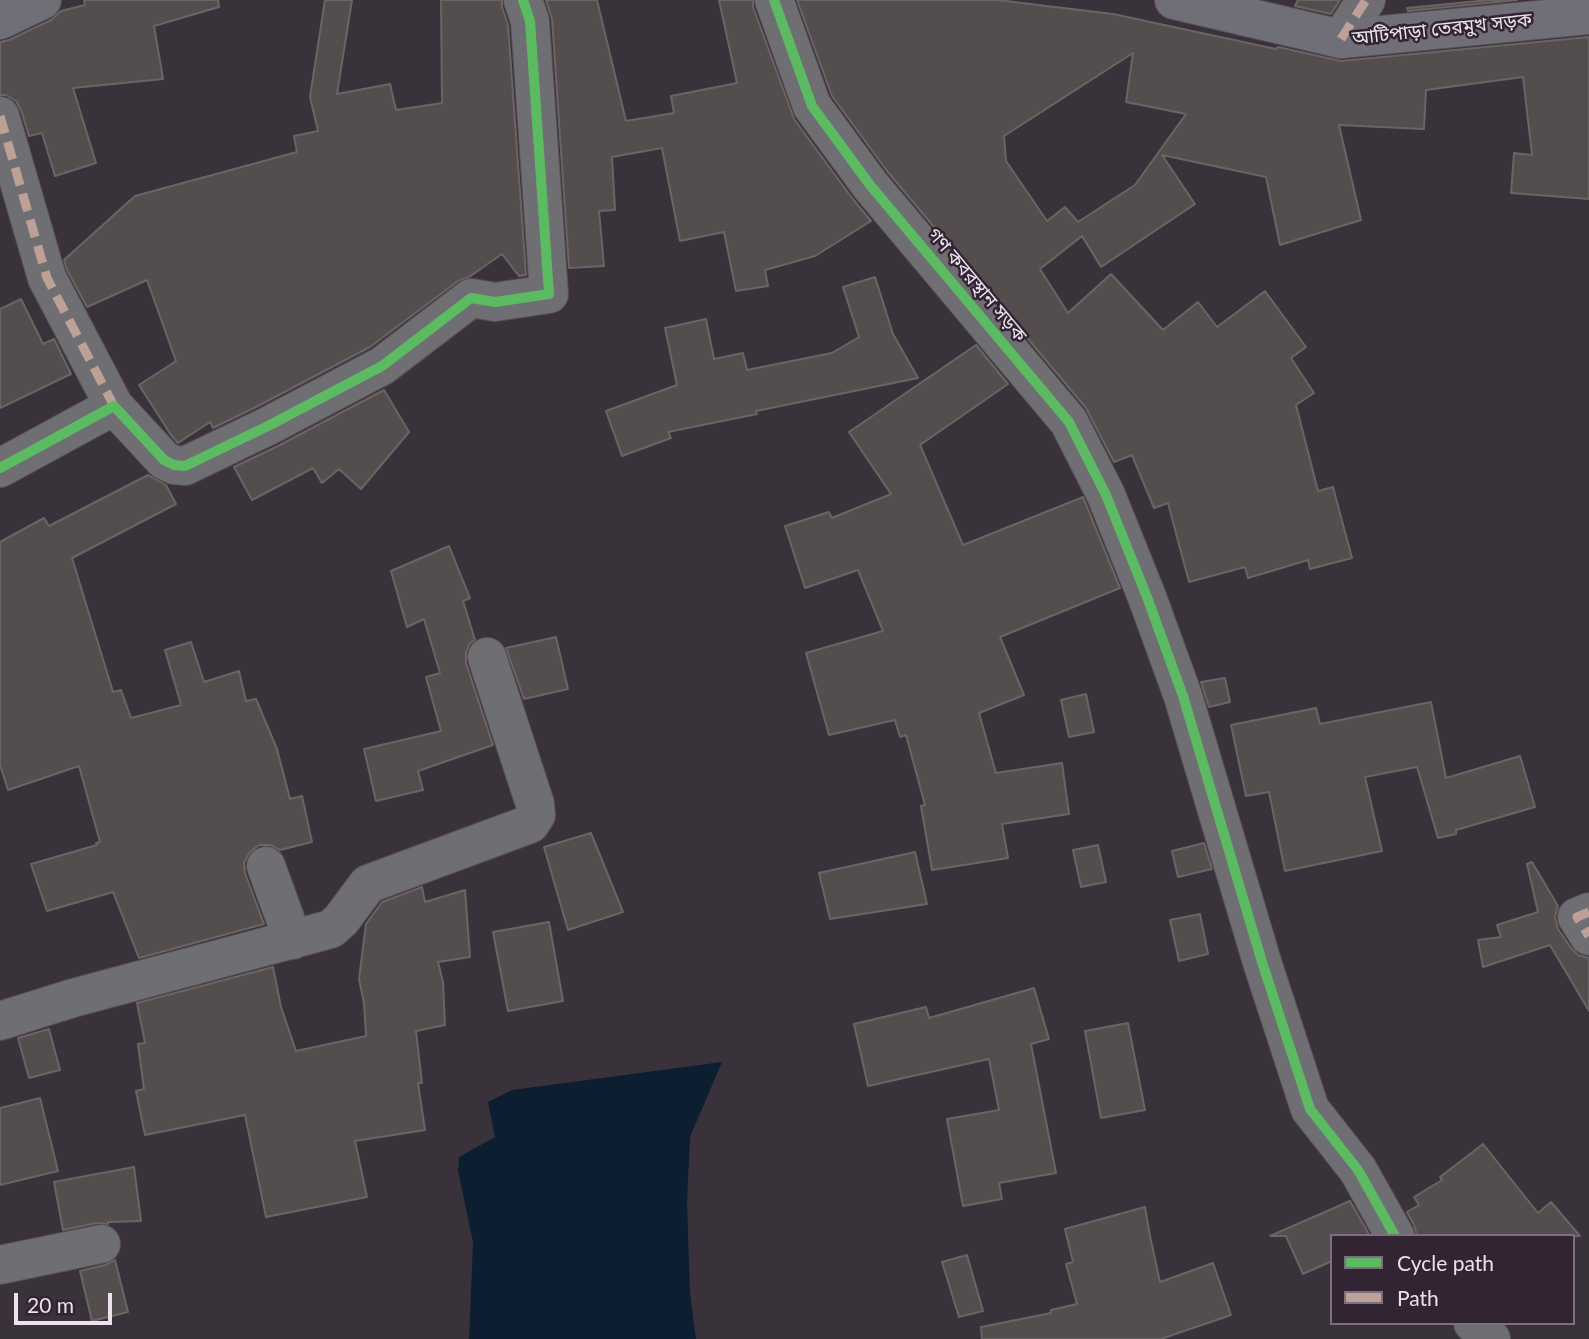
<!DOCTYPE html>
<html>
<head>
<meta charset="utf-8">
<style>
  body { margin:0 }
  #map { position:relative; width:1589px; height:1339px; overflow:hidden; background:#3a323b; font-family:Lato,sans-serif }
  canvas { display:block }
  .legend { position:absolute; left:1330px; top:1234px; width:245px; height:91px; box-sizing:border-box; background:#332434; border:2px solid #7d707e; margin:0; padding:9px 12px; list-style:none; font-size:21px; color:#ece1ec }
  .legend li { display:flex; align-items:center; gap:14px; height:35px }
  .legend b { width:35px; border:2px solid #7d707e }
  .scale { position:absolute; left:14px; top:1293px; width:98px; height:32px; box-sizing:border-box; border:4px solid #ece1ec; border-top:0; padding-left:9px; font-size:21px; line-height:24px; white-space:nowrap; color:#ece1ec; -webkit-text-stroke:5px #332434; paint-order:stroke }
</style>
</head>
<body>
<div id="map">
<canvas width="1589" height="1339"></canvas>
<ul class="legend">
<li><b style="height:9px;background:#5cba63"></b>Cycle path</li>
<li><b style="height:9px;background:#bda197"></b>Path</li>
</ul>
<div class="scale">20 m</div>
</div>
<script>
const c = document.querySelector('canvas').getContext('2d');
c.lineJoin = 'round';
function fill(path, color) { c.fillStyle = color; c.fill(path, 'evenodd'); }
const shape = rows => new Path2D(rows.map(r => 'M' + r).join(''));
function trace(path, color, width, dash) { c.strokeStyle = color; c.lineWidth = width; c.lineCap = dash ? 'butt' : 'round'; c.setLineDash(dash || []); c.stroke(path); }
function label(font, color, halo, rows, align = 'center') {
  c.font = font + ' Lato,"Noto Sans Bengali",sans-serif'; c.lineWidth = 5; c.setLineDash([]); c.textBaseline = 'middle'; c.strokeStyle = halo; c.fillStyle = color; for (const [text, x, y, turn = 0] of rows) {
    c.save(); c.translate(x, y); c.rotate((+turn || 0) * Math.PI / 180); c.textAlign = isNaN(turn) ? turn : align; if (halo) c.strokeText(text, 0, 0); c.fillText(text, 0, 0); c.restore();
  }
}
fill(shape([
  [722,1062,690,1137,687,1203,690,1293,696,1339,469,1339,473,1242,458,1171,459,1157,495,1137,488,1102,512,1090]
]), '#0d1e30');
const building = shape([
  [84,0,218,0,219,7,154,26,163,79,73,88,96,163,55,176,42,133,29,136,21,110,16,101,6,95,0,95,0,42,9,40,51,20,61,11,85,5,84,0],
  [325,0,352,0,337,94,390,84,396,110,442,103,441,0,502,0,502,7,508,25,526,275,519,276,502,254,469,277,458,281,370,347,258,406,213,428,210,422,178,443,171,435,139,385,176,361,147,280,87,307,67,270,64,260,135,196,297,152,294,136,318,131,310,97,325,0],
  [546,0,597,0,626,121,674,113,671,96,737,83,719,0,753,0,753,7,794,119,852,198,871,221,815,256,765,270,768,286,736,291,724,232,680,241,662,148,612,157,615,210,599,211,604,266,569,268,552,19,546,0],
  [797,0,997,0,1113,14,1276,49,1278,47,1341,61,1589,37,1589,199,1511,193,1514,153,1532,155,1523,77,1426,90,1424,129,1339,125,1361,220,1280,245,1266,177,1162,155,1195,204,1101,267,1082,236,1040,269,1068,313,1111,274,1163,330,1198,302,1217,327,1265,291,1306,347,1291,358,1314,393,1296,405,1318,491,1333,487,1352,558,1310,569,1308,560,1248,578,1245,567,1189,582,1168,503,1154,508,1132,455,1114,462,1086,408,887,171,832,96,797,0],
  [1133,53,1126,102,1186,114,1135,185,1078,222,1065,207,1047,221,1006,161,1004,136,1133,53],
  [1298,0,1340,0,1331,14,1295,6,1298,0],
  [1489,0,1517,0,1408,11,1407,8,1489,0],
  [875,277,893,334,918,378,756,411,757,414,668,432,671,438,622,456,606,411,677,385,665,328,706,319,714,359,743,353,747,370,832,353,859,337,843,287,875,277],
  [21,299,43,344,54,339,71,374,0,408,0,309,21,299],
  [976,345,1008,384,920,445,963,545,1083,497,1120,588,1000,637,1024,695,979,713,996,773,1062,763,1069,814,1002,824,1008,858,932,870,921,806,925,805,906,735,900,737,895,720,829,735,806,653,883,631,858,570,805,588,785,526,829,512,832,518,891,494,849,432,976,345],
  [384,390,409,432,361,489,339,469,322,483,313,468,252,500,234,467,278,446,384,390],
  [148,475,166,485,176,504,72,558,113,692,121,690,131,718,181,705,165,650,191,642,204,682,239,671,246,701,256,699,277,749,290,799,302,796,312,842,280,850,270,845,259,845,249,853,244,863,245,873,264,924,139,958,113,892,47,911,31,864,97,845,96,843,100,842,79,766,8,790,0,765,0,542,44,518,49,526,148,475],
  [449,546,470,598,463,601,475,640,470,643,466,652,466,663,493,745,418,771,423,790,376,801,364,749,441,731,426,677,440,673,424,619,407,627,391,571,449,546],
  [556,637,568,689,524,699,506,648,556,637],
  [1225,678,1230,702,1209,707,1201,682,1225,678],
  [1086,694,1094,732,1069,737,1061,700,1086,694],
  [1431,702,1446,778,1520,756,1535,807,1456,830,1456,834,1438,838,1417,767,1365,777,1382,851,1285,871,1269,792,1246,796,1231,725,1316,708,1320,724,1431,702],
  [591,833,623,912,568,930,544,847,591,833],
  [1204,843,1212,869,1178,877,1172,851,1204,843],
  [1098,845,1106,882,1081,887,1073,850,1098,845],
  [915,852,927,904,830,919,819,873,915,852],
  [1532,862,1558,906,1555,917,1558,929,1571,948,1578,955,1589,958,1589,1011,1550,945,1483,967,1478,940,1501,937,1497,925,1538,912,1527,864,1532,862],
  [422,887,425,902,465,890,470,957,438,962,443,982,445,1025,416,1031,422,1083,418,1083,425,1130,355,1141,367,1197,266,1217,245,1115,145,1135,136,1091,144,1089,138,1044,145,1043,137,1003,273,967,281,1007,296,1051,366,1036,364,1003,359,979,366,924,382,902,422,887],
  [1200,914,1208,954,1179,961,1170,920,1200,914],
  [549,922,563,1001,508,1011,493,932,549,922],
  [1034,988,1049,1039,1031,1044,1056,1173,999,1183,1002,1199,963,1206,947,1119,999,1110,989,1059,868,1086,854,1024,926,1007,929,1018,1034,988],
  [1128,1023,1145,1110,1101,1118,1085,1031,1128,1023],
  [49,1029,60,1070,29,1078,18,1038,49,1029],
  [40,1098,58,1171,0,1185,0,1108,40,1098],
  [1483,1144,1538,1213,1551,1202,1580,1236,1417,1236,1414,1225,1407,1212,1419,1205,1414,1197,1442,1180,1440,1177,1483,1144],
  [134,1167,141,1221,108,1222,108,1224,97,1223,63,1230,54,1182,134,1167],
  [1350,1201,1370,1236,1332,1236,1332,1261,1303,1274,1286,1236,1270,1236,1350,1201],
  [1145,1207,1150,1236,1160,1282,1213,1263,1231,1315,1161,1339,982,1339,981,1327,1051,1313,1051,1310,1077,1304,1066,1264,1073,1262,1065,1229,1145,1207],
  [967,1255,983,1311,959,1317,942,1262,967,1255],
  [115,1260,128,1312,92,1321,80,1271,105,1265,115,1260]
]);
fill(building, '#544d4e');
trace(building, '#6b6464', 2);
const minor = shape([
  [774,0,812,106,870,185,1069,422,1106,495,1147,597,1183,696,1262,962,1310,1109,1358,1170,1395,1236],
  [1341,39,1366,0],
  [0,116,47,278,114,406],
  [0,468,114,406,164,460,174,465,185,466,268,426,382,366,471,298,495,302,549,294,530,21,523,0],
  [266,866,293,940],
  [1589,912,1577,917,1589,936],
  [0,1021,73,998,331,929,341,920,368,884,530,824,536,815,535,804,487,657],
  [0,1265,101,1244],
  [1473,1323,1491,1339]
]);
const major = shape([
  [1174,0,1341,39,1589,15],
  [0,20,42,0]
]);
trace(minor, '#564f56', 40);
trace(major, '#564f56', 40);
trace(minor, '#6f6e72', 38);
trace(major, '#706e76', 38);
trace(shape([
  [1341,39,1366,0],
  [0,116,47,278,114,406],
  [1589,912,1577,917,1589,936]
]), '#bda197', 9, [18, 9]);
trace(shape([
  [774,0,812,106,870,185,1069,422,1106,495,1147,597,1183,696,1262,962,1310,1109,1358,1170,1395,1236],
  [0,468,114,406,164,460,174,465,185,466,268,426,382,366,471,298,495,302,549,294,530,21,523,0]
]), '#5cba63', 10);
label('19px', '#ece1ec', '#332434', [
  ["আটিপাড়া তেরমুখ সড়ক",1442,29,-6],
  ["গণ কবরস্থান সড়ক",977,285,50]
]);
</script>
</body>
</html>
